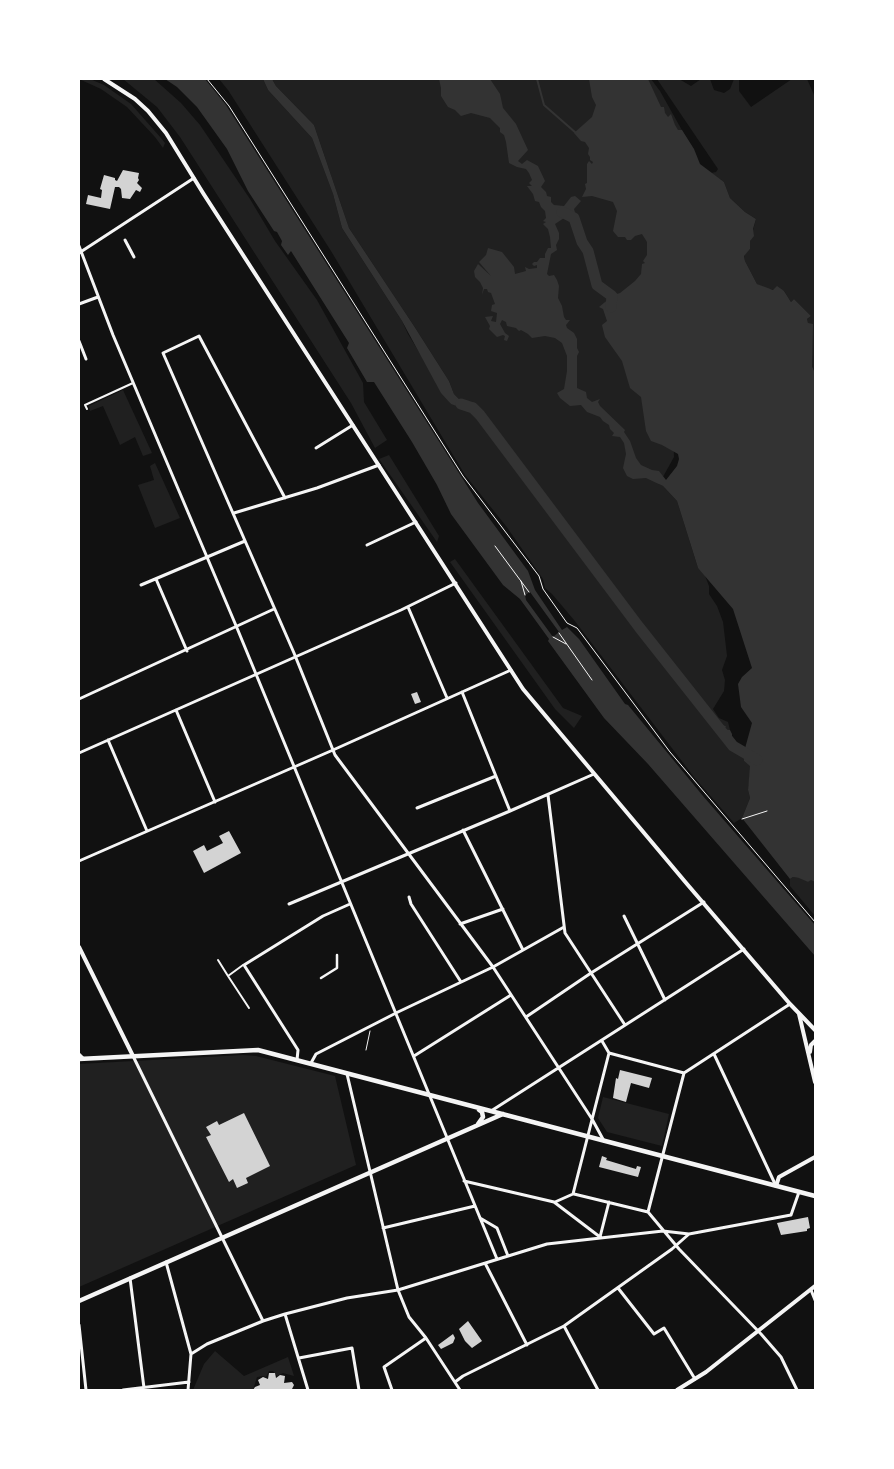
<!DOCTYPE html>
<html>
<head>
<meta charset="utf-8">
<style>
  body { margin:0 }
  #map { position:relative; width:894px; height:1469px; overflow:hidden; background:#111; font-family:Raleway,sans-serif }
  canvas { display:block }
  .frame { position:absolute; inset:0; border:80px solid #fff; pointer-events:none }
</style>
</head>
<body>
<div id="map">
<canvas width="894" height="1469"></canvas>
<div class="frame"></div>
</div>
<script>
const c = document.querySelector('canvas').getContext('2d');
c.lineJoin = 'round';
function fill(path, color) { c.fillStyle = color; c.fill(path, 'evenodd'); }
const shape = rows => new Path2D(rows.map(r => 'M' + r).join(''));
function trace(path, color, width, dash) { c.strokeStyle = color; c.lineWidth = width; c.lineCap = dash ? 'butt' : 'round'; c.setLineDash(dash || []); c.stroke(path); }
fill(shape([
  [79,79,90,79,104,85,131,104,161,138,165,143,163,148,155,137,127,107,101,89],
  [123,79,154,79,181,103,200,125,250,199,275,241,317,300,363,383,364,402,387,440,375,448,351,403,180,137,157,107],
  [219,79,263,79,268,90,312,138,333,194,342,228,402,321,408,334,451,404,466,401,460,400,454,394,449,381,414,326,349,228,314,125,276,86,272,79,651,79,660,91,697,157,665,177,674,457,659,484,663,486,677,501,698,568,704,573,709,586,709,594,717,606,723,622,727,656,722,670,725,680,724,691,713,709,719,718,728,722,730,730,725,729,726,726,718,725,732,746,744,752,744,761,751,766,748,790,750,798,742,818,734,823,694,777,574,620,552,594,545,588,543,579,506,526,465,475,331,251,228,90],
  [657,79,679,79,691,86,701,79,710,79,714,90,724,93,730,89,734,79,739,79,739,91,751,107,792,79,807,79,815,97,815,373,812,366,807,319,811,316,794,299,791,302,784,291,767,289,757,284,745,261,744,255,750,249,750,241,756,219,745,212,730,198,724,182,711,173,716,172,718,169],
  [123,390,152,453,143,456,135,437,120,445,103,406,90,411,89,406],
  [389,455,439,536,437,542,379,459],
  [155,463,180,518,155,528,138,485,154,480,150,466],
  [455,559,563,708,582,716,574,728,555,709,450,562],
  [793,877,801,878,808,882,811,879,815,882,815,916,790,886,790,879],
  [243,1055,256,1056,335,1076,356,1165,79,1287,79,1064],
  [603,1097,669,1114,662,1146,607,1132,598,1118],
  [215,1351,244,1376,288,1357,294,1376,283,1373,277,1376,273,1371,269,1371,266,1377,263,1376,257,1377,253,1390,193,1390,204,1364]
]), '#202020');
fill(shape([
  [165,79,205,79,226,105,478,503,528,571,535,590,562,630,567,627,579,639,625,704,628,705,703,796,815,925,815,956,648,764,604,718,548,641,549,639,520,599,503,585,451,514,437,485,412,442,374,382,367,382,347,348,349,343,291,251,288,255,281,245,282,241,277,232,274,231,248,191,227,149,197,107,177,87],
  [530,592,559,632,553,637,526,600,525,595],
  [263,79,272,79,276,86,314,125,349,228,414,326,449,381,454,394,460,400,476,403,473,412,451,404,441,393,402,321,342,228,333,194,312,138,268,90],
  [439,79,490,79,500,94,503,108,516,124,528,150,518,161,522,164,527,160,538,166,545,181,541,187,546,192,547,196,551,197,551,202,554,205,564,206,571,197,575,196,581,201,574,209,576,216,573,219,567,216,555,224,559,233,559,239,556,245,557,250,551,254,547,274,549,276,554,275,557,280,559,286,558,298,562,306,564,317,566,320,570,320,566,325,567,328,574,333,577,339,577,348,579,352,577,356,577,388,586,392,587,398,592,402,600,399,598,402,600,406,625,430,624,432,630,441,636,458,641,465,652,470,659,471,666,480,677,466,679,459,678,454,662,445,651,441,646,431,641,397,630,388,622,361,605,337,602,325,607,321,603,309,599,307,610,298,608,293,611,292,614,295,620,293,635,281,641,274,642,264,645,263,643,261,647,255,647,242,642,234,635,236,631,240,627,240,625,237,618,237,613,231,617,211,613,202,592,196,582,197,586,189,585,184,587,183,587,164,589,161,592,164,593,162,590,160,590,157,588,154,589,148,585,142,581,141,574,133,592,117,596,105,592,97,589,79,648,79,661,107,664,107,665,113,668,117,671,114,675,125,678,130,682,130,694,149,700,164,724,182,730,198,745,212,756,219,753,229,754,236,750,241,750,249,744,256,745,261,757,284,773,290,777,286,784,291,791,302,794,299,811,316,807,319,808,323,813,324,812,366,815,373,815,882,811,880,808,882,799,878,793,877,790,879,742,818,750,798,748,790,750,766,744,761,744,752,752,723,741,707,738,684,742,677,752,668,733,609,698,568,677,501,663,486,646,478,633,479,627,476,623,468,626,454,624,443,620,437,612,436,614,433,610,429,609,425,603,421,600,417,587,412,581,405,570,406,560,398,557,393,564,389,567,371,567,356,562,343,555,338,545,336,532,338,528,334,521,330,519,331,516,328,507,326,506,322,502,320,500,324,505,333,509,336,507,341,504,340,505,336,503,335,497,337,489,329,490,326,485,317,493,316,491,321,496,322,497,313,491,311,492,305,495,304,491,293,488,292,487,289,484,289,482,295,483,288,480,282,475,277,474,271,478,264,491,276,479,262,486,255,488,248,502,252,514,267,515,274,526,271,525,267,529,269,537,268,537,265,534,266,532,264,534,262,537,262,540,258,545,258,545,254,548,248,551,248,550,237,548,229,543,224,546,222,543,221,546,218,545,211,541,207,539,202,535,201,533,194,527,186,532,186,529,183,532,180,529,173,526,169,517,167,509,163,506,142,504,135,500,132,500,128,490,118,471,113,461,116,455,110,448,107,441,96,441,88],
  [718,724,726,726,725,729,730,730,732,734,732,746,726,743,724,736,722,736,722,729,718,726]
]), '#333');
trace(shape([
  [537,79,544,105,576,133]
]), '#333', 2);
trace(shape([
  [562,212,574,218,582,242,588,251,597,285,612,296,611,307],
  [461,404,473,408,480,415,639,627,733,746,757,760]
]), '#333', 11);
fill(shape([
  [123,170,139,173,138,178,139,180,137,183,142,188,140,192,136,190,130,199,122,198,121,189,119,187,115,187,110,209,86,204,88,195,101,198,102,190,100,189,104,175,115,178,115,180,117,181],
  [417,692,421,702,415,704,411,694],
  [229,831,241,853,204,873,193,851,204,845,207,851,223,843,219,836],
  [620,1070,652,1078,649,1088,631,1083,626,1102,613,1098,616,1078,618,1079],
  [244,1113,270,1166,246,1178,248,1183,237,1188,233,1179,229,1182,206,1137,211,1135,206,1127,217,1121,219,1125],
  [602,1156,607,1158,606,1160,636,1169,637,1166,641,1167,638,1177,599,1167],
  [808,1217,810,1228,807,1229,807,1231,781,1235,777,1223],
  [468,1321,482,1341,472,1348,465,1341,459,1329],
  [453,1334,455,1338,453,1343,441,1349,438,1345],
  [269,1373,275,1373,276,1378,280,1375,285,1376,284,1383,292,1382,294,1385,292,1389,293,1390,253,1390,255,1387,260,1385,258,1380,263,1377,268,1379]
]), '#d3d3d3');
trace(shape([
  [207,79,229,106,463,476,539,576,543,589,567,623,577,628,670,752,815,922],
  [495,546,529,592],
  [521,581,525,595],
  [559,633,592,680],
  [553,637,566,644],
  [742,819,767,811],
  [366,1050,370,1031]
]), '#f5f5f5', 1);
trace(shape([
  [87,409,85,405,133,383],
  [218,960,228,976],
  [243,965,228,976,249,1008]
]), '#f5f5f5', 2);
trace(shape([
  [321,978,337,968,337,955]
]), '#f5f5f5', 2.5);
trace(shape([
  [125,240,134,257],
  [79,246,113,335,237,628,497,1259],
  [79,253,194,178],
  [79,304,98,297],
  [79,341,86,359],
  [316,448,353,425],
  [285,498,199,336,163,353,294,653,335,755,493,967,592,1119,604,1141],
  [234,513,317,488,379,465],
  [367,545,416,522],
  [156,579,187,651],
  [141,585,245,541],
  [408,607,447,698],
  [462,692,510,811],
  [79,699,274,609],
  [176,710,215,802],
  [108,740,147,831],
  [79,753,401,610,456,583],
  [548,795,565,933,625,1025],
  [417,808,496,776],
  [463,830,523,950],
  [79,861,333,750,511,670],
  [409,897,411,904,461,982],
  [289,904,510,811,594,774],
  [624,916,665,1000],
  [460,924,503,909],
  [526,1017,591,973,704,902],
  [609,1053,684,1073],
  [79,1054,83,1058],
  [714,1054,776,1186],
  [133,1056,263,1321],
  [414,1056,511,995],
  [297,1060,298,1050,244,965,323,916,350,904],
  [311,1063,316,1054,398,1012,493,967,564,927],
  [684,1073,648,1212,679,1249,761,1334,781,1357,797,1390],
  [684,1073,790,1004],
  [347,1074,398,1290,409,1317,426,1338,460,1390],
  [491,1111,744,949],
  [464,1181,554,1202,600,1237,609,1202],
  [574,1194,648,1212],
  [555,1202,573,1194,609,1053,602,1041],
  [480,1218,497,1228,508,1256],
  [383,1228,475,1206],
  [166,1262,191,1354,188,1390],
  [485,1263,527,1345],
  [130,1278,144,1388],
  [618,1288,654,1334,664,1328,695,1379],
  [811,1290,815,1300],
  [285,1314,308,1390],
  [79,1325,86,1390],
  [564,1326,598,1390],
  [191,1354,207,1344,263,1321,285,1314,347,1298,398,1290,547,1244,663,1231,689,1234],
  [299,1358,352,1348,359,1390],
  [455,1382,463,1376,564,1326,672,1249,689,1234,791,1215,799,1192],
  [123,1390,189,1382],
  [392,1390,384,1367,426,1338]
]), '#f5f5f5', 3);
trace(shape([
  [104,79,135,99,148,111,166,133,203,193,523,689,687,884,790,1004,815,1030],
  [79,947,133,1056],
  [799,1014,815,1082],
  [810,1052,811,1045,815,1041],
  [776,1186,779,1177,815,1157],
  [677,1390,706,1372,815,1286]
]), '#f5f5f5', 4);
trace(shape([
  [79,1059,258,1050,815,1196],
  [478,1124,483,1117,482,1112,479,1110],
  [79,1301,503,1114]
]), '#f5f5f5', 4.5);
</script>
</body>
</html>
